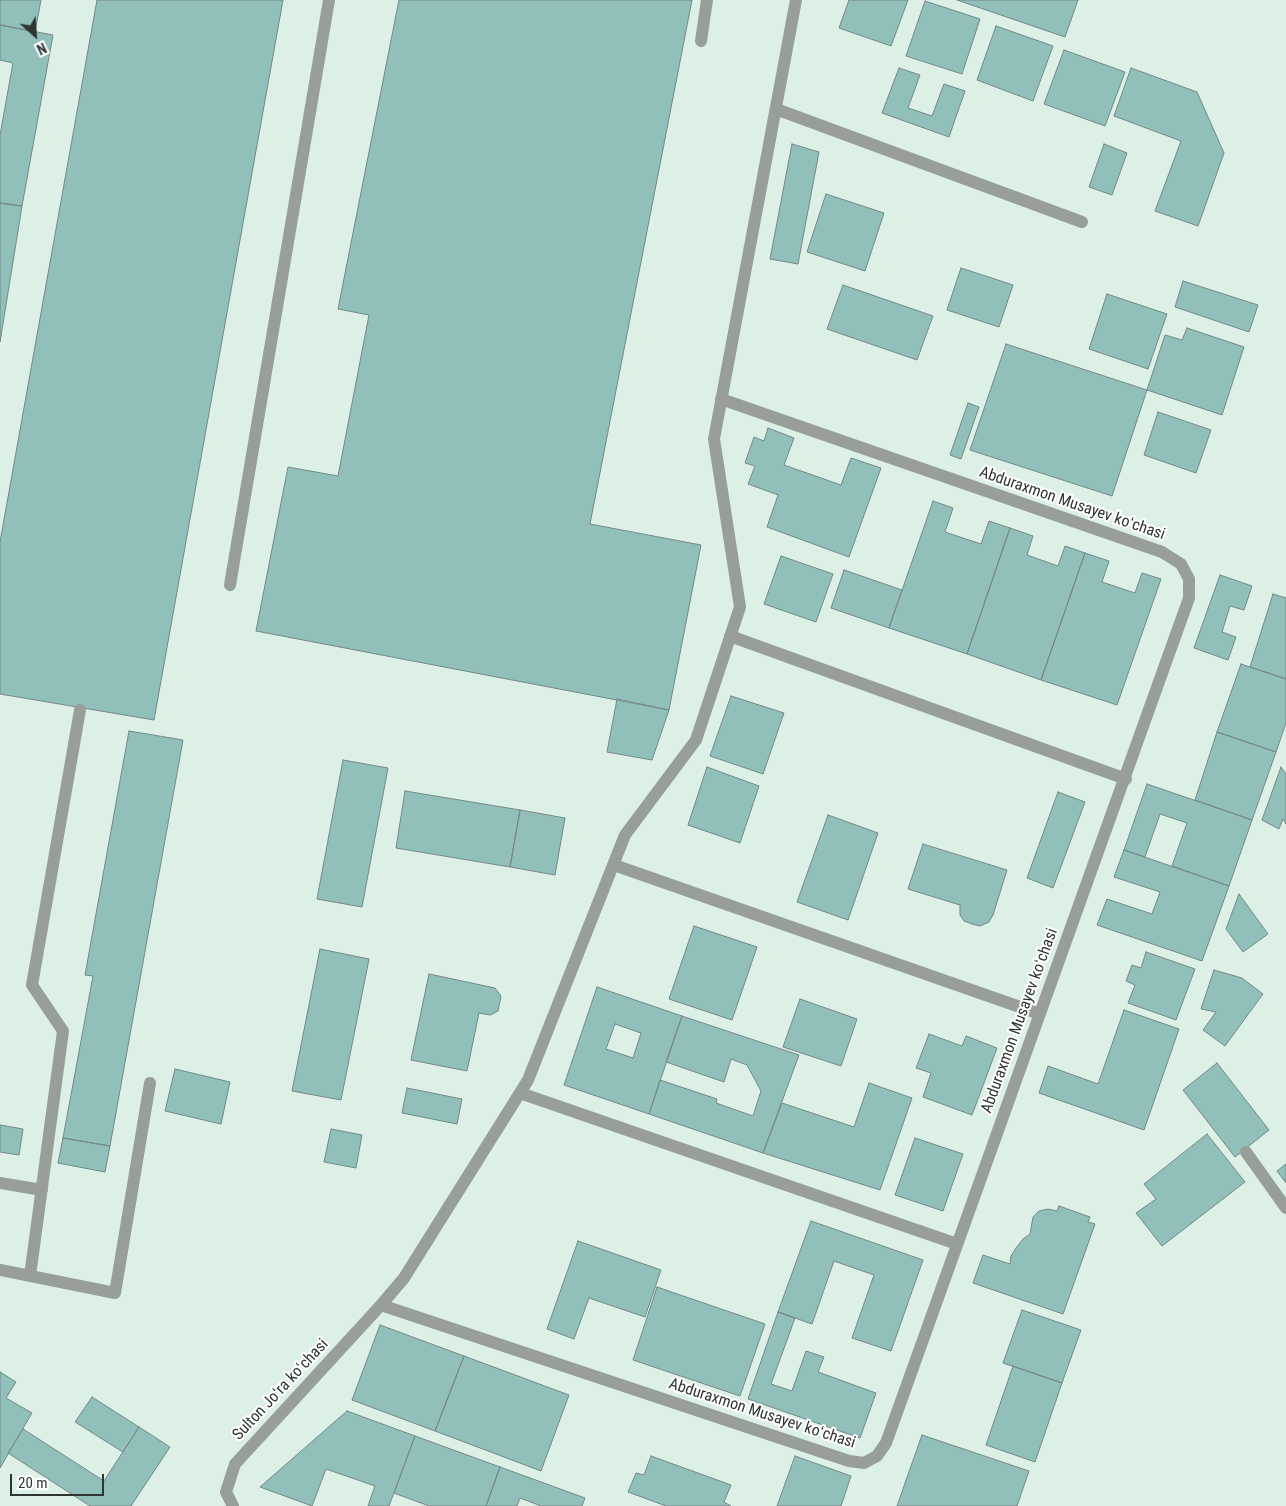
<!DOCTYPE html>
<html>
<head>
<meta charset="utf-8">
<style>
  body { margin:0 }
  #map { position:relative; width:1286px; height:1506px; overflow:hidden; background:#dcf0e6; font-family:"Roboto Condensed",sans-serif }
  canvas { display:block }
  .north { position:absolute; left:10px; top:10px; width:50px; height:50px; -webkit-text-stroke:4px #fff; paint-order:stroke; rotate:154deg; font-size:14px; font-weight:700; line-height:20px; text-align:center; color:#2e3532 }
  .north::after { content:''; display:block; margin:auto; width:18px; height:22px; background:#2e3532; clip-path:polygon(50% 0,100% 100%,50% 72%,0 100%) }
  .scale { position:absolute; left:10px; top:1474px; width:94px; height:22px; box-sizing:border-box; border:2px solid #2e3532; border-top:0; padding-left:6px; font-size:15px; line-height:18px; white-space:nowrap; color:#2e3532; -webkit-text-stroke:4px #fff; paint-order:stroke }
</style>
</head>
<body>
<div id="map">
<canvas width="1286" height="1506"></canvas>
<div class="north">N</div>
<div class="scale">20 m</div>
</div>
<script>
const c = document.querySelector('canvas').getContext('2d');
c.lineJoin = 'round';
function fill(path, color) { c.fillStyle = color; c.fill(path, 'evenodd'); }
const shape = rows => new Path2D(rows.map(r => 'M' + r).join(''));
function trace(path, color, width, dash) { c.strokeStyle = color; c.lineWidth = width; c.lineCap = dash ? 'butt' : 'round'; c.setLineDash(dash || []); c.stroke(path); }
function label(font, color, halo, rows, align = 'center') {
  c.font = font + ' "Roboto Condensed",sans-serif'; c.lineWidth = 4; c.setLineDash([]); c.textBaseline = 'middle'; c.strokeStyle = halo; c.fillStyle = color; for (const [text, x, y, turn = 0] of rows) {
    c.save(); c.translate(x, y); c.rotate((+turn || 0) * Math.PI / 180); c.textAlign = isNaN(turn) ? turn : align; if (halo) c.strokeText(text, 0, 0); c.fillText(text, 0, 0); c.restore();
  }
}
const building = shape([
  [0,0,41,0,35,32,0,25,0,0],
  [97,0,283,0,154,720,0,694,0,542,97,0],
  [399,0,692,0,590,524,701,545,669,710,256,631,288,467,338,476,369,315,338,309,399,0],
  [849,0,908,0,891,46,839,28,849,0],
  [957,0,1078,0,1065,37,957,0],
  [925,1,980,19,962,74,906,56,925,1],
  [0,25,53,35,22,206,0,203,0,135,13,63,0,60,0,25],
  [996,26,1053,46,1033,101,977,80,996,26],
  [1064,50,1125,72,1105,126,1044,104,1064,50],
  [899,68,920,75,908,108,932,116,944,84,965,91,949,137,882,113,899,68],
  [1131,68,1197,92,1224,153,1198,226,1155,211,1181,141,1114,116,1131,68],
  [792,144,819,152,798,264,770,259,792,144],
  [1104,144,1127,153,1112,195,1089,187,1104,144],
  [826,194,884,213,865,271,807,252,826,194],
  [0,203,22,206,0,342,0,203],
  [961,268,1013,285,999,327,947,310,961,268],
  [1183,281,1258,305,1249,332,1175,307,1183,281],
  [843,285,933,316,917,360,827,329,843,285],
  [1107,294,1167,314,1148,369,1089,349,1107,294],
  [1187,328,1244,347,1222,415,1147,390,1165,335,1182,340,1187,328],
  [1006,344,1147,390,1112,496,970,450,1006,344],
  [968,403,979,407,961,459,950,455,968,403],
  [1158,412,1211,430,1196,473,1144,455,1158,412],
  [768,428,794,438,784,465,841,485,851,458,881,468,849,557,767,527,778,495,748,484,755,466,745,463,754,437,764,441,768,428],
  [933,501,953,508,945,532,981,544,989,521,1010,528,967,654,889,628,933,501],
  [1010,528,1033,536,1027,555,1058,566,1065,546,1085,553,1041,680,967,654,1010,528],
  [1085,553,1109,561,1102,582,1135,593,1142,573,1161,579,1117,705,1041,680,1085,553],
  [781,556,833,574,816,622,764,604,781,556],
  [844,570,902,590,889,628,831,608,844,570],
  [1220,575,1252,586,1244,610,1230,606,1222,632,1236,637,1228,660,1194,648,1220,575],
  [1273,594,1286,598,1286,679,1250,667,1273,594],
  [1241,664,1286,679,1286,723,1276,752,1217,732,1241,664],
  [731,696,784,713,763,774,710,756,731,696],
  [617,699,669,710,652,760,607,752,617,699],
  [129,731,183,740,110,1146,63,1138,93,976,85,975,129,731],
  [1217,732,1276,752,1252,820,1195,800,1217,732],
  [343,760,388,768,362,907,317,899,343,760],
  [707,767,759,786,740,843,688,825,707,767],
  [1281,767,1286,774,1286,824,1283,819,1279,829,1262,820,1281,767],
  [1147,784,1252,820,1229,886,1172,866,1187,823,1160,814,1145,857,1124,850,1147,784],
  [405,791,520,810,510,867,396,848,405,791],
  [1058,792,1085,802,1053,888,1027,878,1058,792],
  [520,810,565,818,555,875,510,867,520,810],
  [828,815,878,833,848,920,797,902,828,815],
  [923,844,1007,870,993,915,989,922,980,926,972,924,964,921,960,915,960,905,908,889,923,844],
  [1124,850,1229,886,1202,961,1097,925,1107,899,1152,914,1160,892,1114,877,1124,850],
  [1239,894,1268,934,1243,952,1226,929,1239,894],
  [694,926,757,947,732,1020,669,999,694,926],
  [320,949,369,959,341,1100,292,1091,320,949],
  [1146,952,1195,969,1176,1020,1128,1003,1135,985,1126,981,1132,965,1141,968,1146,952],
  [1214,970,1242,978,1263,994,1225,1046,1203,1030,1216,1012,1201,1009,1214,970],
  [429,974,495,988,501,996,498,1011,490,1015,479,1013,467,1071,411,1060,429,974],
  [597,987,682,1016,649,1114,564,1085,597,987],
  [615,1024,641,1033,633,1058,606,1049,615,1024],
  [800,999,857,1019,841,1066,783,1047,800,999],
  [1124,1010,1179,1029,1144,1130,1039,1093,1048,1066,1098,1084,1124,1010],
  [682,1016,799,1055,763,1153,649,1114,660,1080,717,1099,716,1103,753,1116,761,1091,747,1065,731,1059,724,1082,666,1062,682,1016],
  [929,1034,962,1046,966,1036,997,1048,972,1115,923,1097,931,1073,916,1068,929,1034],
  [1217,1063,1269,1130,1235,1157,1183,1090,1217,1063],
  [175,1069,230,1082,221,1124,165,1111,175,1069],
  [869,1083,912,1098,880,1190,763,1153,782,1103,854,1127,869,1083],
  [407,1088,462,1099,457,1124,402,1113,407,1088],
  [0,1125,23,1129,19,1155,0,1152,0,1125],
  [331,1129,362,1135,356,1168,324,1162,331,1129],
  [1207,1134,1245,1182,1162,1246,1136,1213,1156,1199,1144,1184,1207,1134],
  [63,1138,110,1146,105,1172,58,1163,63,1138],
  [915,1138,963,1154,943,1211,895,1195,915,1138],
  [1286,1164,1286,1183,1277,1171,1286,1164],
  [1059,1206,1090,1217,1088,1222,1095,1224,1063,1314,973,1283,983,1255,1010,1264,1011,1256,1016,1248,1023,1239,1030,1234,1033,1217,1039,1211,1048,1209,1057,1211,1059,1206],
  [811,1221,923,1260,891,1351,852,1338,874,1275,834,1261,812,1324,778,1312,811,1221],
  [578,1241,661,1270,645,1317,589,1298,574,1339,547,1329,578,1241],
  [657,1287,765,1324,740,1396,633,1360,657,1287],
  [1022,1310,1081,1330,1062,1383,1003,1363,1022,1310],
  [778,1312,795,1318,771,1384,792,1391,806,1351,824,1357,818,1372,876,1393,860,1438,748,1399,778,1312],
  [380,1325,464,1356,435,1431,352,1400,380,1325],
  [464,1356,569,1395,541,1471,435,1431,464,1356],
  [1013,1366,1062,1383,1035,1462,986,1445,1013,1366],
  [0,1372,16,1382,6,1398,32,1413,0,1468,0,1372],
  [92,1397,139,1427,123,1452,75,1422,92,1397],
  [347,1411,415,1436,389,1506,368,1506,375,1486,326,1469,312,1506,260,1487,347,1411],
  [139,1427,170,1447,131,1506,90,1506,8,1453,23,1429,104,1481,139,1427],
  [922,1435,1029,1471,1017,1506,897,1506,922,1435],
  [415,1436,500,1467,486,1506,429,1506,394,1493,415,1436],
  [651,1456,731,1485,724,1502,731,1506,666,1506,628,1492,636,1473,644,1475,651,1456],
  [795,1456,851,1476,841,1506,777,1506,795,1456],
  [500,1467,585,1498,582,1506,541,1506,520,1498,517,1506,486,1506,500,1467]
]);
fill(building, '#91c0bb');
trace(building, '#748886', 1);
trace(shape([
  [701,41,707,0],
  [776,109,1082,222],
  [230,585,329,0],
  [730,636,1126,779],
  [614,865,1040,1014],
  [520,1093,957,1244],
  [1246,1152,1286,1208],
  [0,1183,42,1190],
  [0,1270,115,1293,150,1083],
  [30,1276,63,1031,32,985,80,710],
  [381,1305,849,1461,864,1463,877,1456,886,1443,1189,598,1189,579,1181,564,1162,552,721,399],
  [233,1506,226,1492,235,1464,381,1305,404,1278,528,1080,625,835,696,740,740,607,714,439,796,0]
]), '#989e98', 12);
label('16px', '#2e3532', '#fff', [
  ["Abduraxmon Musayev koʻchasi",1072,504,19],
  ["Abduraxmon Musayev koʻchasi",1020,1021,-70],
  ["Sulton Joʻra koʻchasi",281,1390,-47],
  ["Abduraxmon Musayev koʻchasi",762,1414,18]
]);
</script>
</body>
</html>
